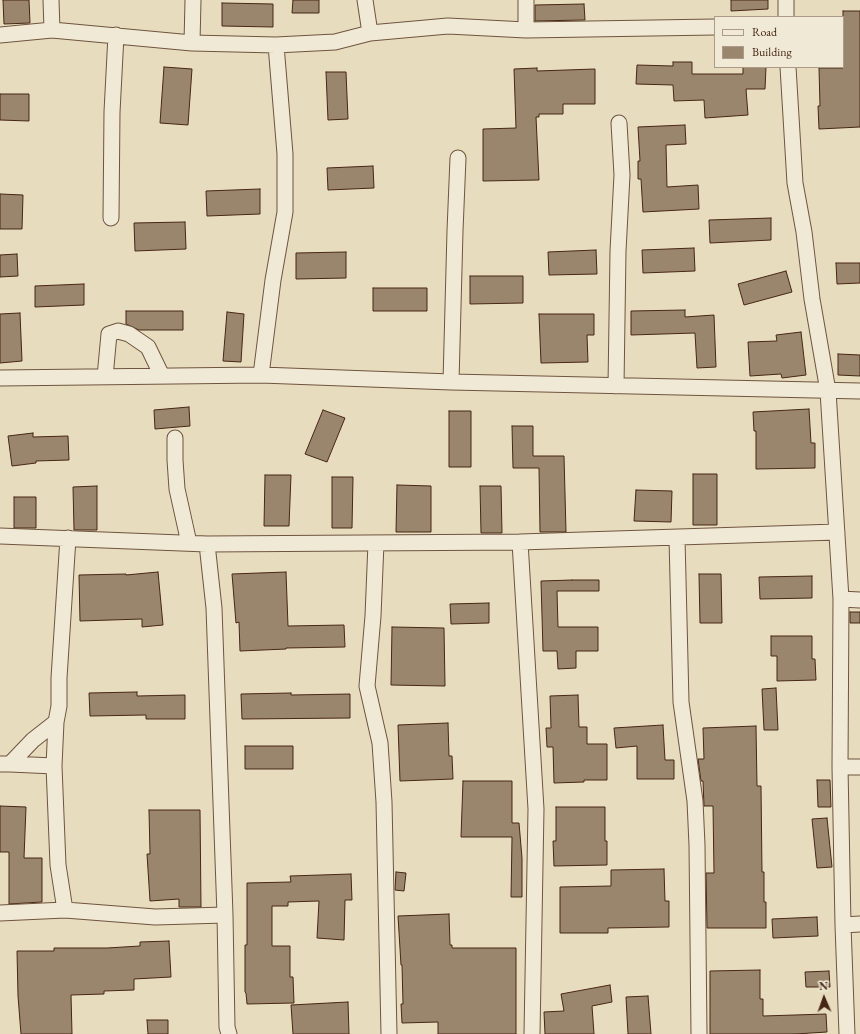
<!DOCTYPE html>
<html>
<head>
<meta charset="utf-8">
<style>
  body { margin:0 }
  #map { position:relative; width:860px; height:1034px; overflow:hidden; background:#e7ddbe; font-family:"EB Garamond",serif }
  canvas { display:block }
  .legend { position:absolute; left:714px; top:16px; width:130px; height:52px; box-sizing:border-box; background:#efe9d5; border:1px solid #ac9b88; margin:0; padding:5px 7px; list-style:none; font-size:12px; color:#472615 }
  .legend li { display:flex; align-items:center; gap:8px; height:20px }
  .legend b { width:20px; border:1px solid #ac9b88 }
  .north { position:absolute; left:804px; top:978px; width:40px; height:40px; -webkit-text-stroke:3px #efe9d5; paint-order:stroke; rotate:358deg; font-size:11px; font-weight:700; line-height:16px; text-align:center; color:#472615 }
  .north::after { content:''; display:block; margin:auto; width:14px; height:18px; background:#472615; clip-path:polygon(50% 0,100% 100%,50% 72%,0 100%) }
</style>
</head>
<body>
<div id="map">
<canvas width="860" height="1034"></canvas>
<ul class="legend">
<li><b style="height:5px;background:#efe9d5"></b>Road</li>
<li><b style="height:11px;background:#9a856d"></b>Building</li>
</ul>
<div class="north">N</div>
</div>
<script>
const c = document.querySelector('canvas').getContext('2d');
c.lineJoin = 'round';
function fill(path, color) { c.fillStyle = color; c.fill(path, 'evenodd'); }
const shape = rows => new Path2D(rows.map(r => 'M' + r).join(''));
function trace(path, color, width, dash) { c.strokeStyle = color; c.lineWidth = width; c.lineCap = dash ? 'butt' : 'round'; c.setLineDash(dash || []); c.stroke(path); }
const building = shape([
  [3,0,29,0,30,23,4,24,3,0],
  [293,0,319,0,319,13,292,13,293,0],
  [731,0,768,0,768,9,731,11,731,0],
  [222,3,273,4,273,27,222,26,222,3],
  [584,4,585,20,535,21,535,5,584,4],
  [843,11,860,11,860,127,819,129,818,106,820,106,819,68,843,68,843,11],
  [673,62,692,62,692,74,743,74,743,67,766,67,765,89,746,89,748,115,705,118,704,100,674,101,673,85,636,84,637,65,673,66,673,62],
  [164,67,192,69,188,125,160,123,164,67],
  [537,68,537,71,595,69,595,104,563,104,563,114,539,114,539,117,536,117,539,180,483,181,483,129,516,128,514,69,537,68],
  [326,72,346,72,348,119,328,120,326,72],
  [0,94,29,94,29,121,0,120,0,94],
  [685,125,686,144,666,145,667,187,698,185,699,209,643,212,641,179,638,179,638,161,640,161,638,127,685,125],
  [373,166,374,188,328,190,327,168,373,166],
  [260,189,260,214,207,216,206,191,260,189],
  [0,194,23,195,22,229,0,229,0,194],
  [771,218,771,240,710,243,709,220,771,218],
  [185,222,186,249,135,251,134,223,185,222],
  [694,248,695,271,643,273,642,250,694,248],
  [596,250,597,274,549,275,548,252,596,250],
  [346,252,346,278,296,279,296,253,346,252],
  [17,254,18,276,0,277,0,255,17,254],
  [836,263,860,263,860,283,837,284,836,263],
  [786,271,792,292,744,305,738,284,786,271],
  [470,276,523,276,523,303,470,304,470,276],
  [84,284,84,305,35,307,35,286,84,284],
  [373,288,427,288,427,311,373,311,373,288],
  [685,310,685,317,714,315,716,367,697,368,695,333,631,335,631,311,685,310],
  [126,311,183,311,183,330,139,330,126,324,126,311],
  [227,312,244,314,241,362,223,361,227,312],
  [20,313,22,361,0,363,0,314,20,313],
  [539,314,594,314,594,335,587,335,588,362,541,363,539,314],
  [801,332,806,375,782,378,781,374,750,376,748,342,777,341,776,335,801,332],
  [838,354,860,355,860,376,838,375,838,354],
  [189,407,190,426,155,429,154,410,189,407],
  [809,409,811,443,815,443,815,468,756,469,756,431,754,431,753,412,809,409],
  [323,410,345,418,327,462,305,454,323,410],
  [449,411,471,411,471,467,449,467,449,411],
  [512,426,533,426,533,456,564,456,566,532,540,532,539,468,513,468,512,426],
  [33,433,33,437,68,436,69,460,36,461,36,463,12,466,8,436,33,433],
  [693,474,717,474,717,525,693,525,693,474],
  [265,475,291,475,289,526,264,526,265,475],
  [332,477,353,477,352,528,332,528,332,477],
  [397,485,431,486,431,532,396,532,397,485],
  [97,486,97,530,74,530,73,487,97,486],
  [480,486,501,486,502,533,481,533,480,486],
  [636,490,672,491,671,522,634,521,636,490],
  [14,497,36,497,36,528,14,528,14,497],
  [158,572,163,625,142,627,142,619,80,621,79,575,126,574,126,575,158,572],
  [286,572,288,626,344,625,345,647,286,648,286,649,240,651,239,622,236,623,232,574,286,572],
  [699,574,721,574,722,623,700,623,699,574],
  [812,576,812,598,760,599,759,577,812,576],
  [572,580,599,580,599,591,557,591,558,627,598,627,598,651,576,651,576,668,558,669,557,651,543,651,541,581,572,580],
  [489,603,489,623,451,624,450,604,489,603],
  [850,612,860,612,860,623,850,623,850,612],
  [392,627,444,628,445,686,391,685,392,627],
  [771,636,812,636,812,659,815,659,816,680,777,681,777,656,771,656,771,636],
  [776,688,778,730,764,730,762,689,776,688],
  [137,692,137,696,185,695,185,719,146,719,146,715,90,716,89,693,137,692],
  [291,693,291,695,350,694,350,718,242,719,241,694,291,693],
  [578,695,579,727,587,727,587,744,607,744,607,780,584,780,584,782,554,783,553,747,547,747,546,728,551,728,550,696,578,695],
  [448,723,449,756,452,756,453,779,400,781,398,725,448,723],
  [663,725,665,760,674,760,674,779,637,779,637,746,616,748,614,728,663,725],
  [756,726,757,786,761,786,762,872,764,872,764,902,766,902,766,928,707,928,706,873,714,873,713,806,704,806,703,781,701,781,698,759,704,759,703,728,756,726],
  [245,746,293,746,293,769,245,769,245,746],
  [817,780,830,780,831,807,818,807,817,780],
  [463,781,512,781,512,823,519,823,522,858,522,897,511,897,512,837,461,837,463,781],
  [0,806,26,807,24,858,42,858,42,902,9,904,9,852,0,852,0,806],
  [556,807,605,807,605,841,607,841,607,865,554,866,553,841,556,841,556,807],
  [149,810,200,810,201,907,179,907,179,899,150,901,147,854,150,854,149,810],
  [827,818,832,867,817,868,812,819,827,818],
  [664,869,665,901,669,901,669,927,608,928,608,933,560,933,560,887,611,886,611,870,664,869],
  [396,872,406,873,404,891,395,890,396,872],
  [351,874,352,900,345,900,344,940,317,938,319,901,288,902,288,906,272,906,272,946,290,946,290,977,293,977,294,1003,247,1004,246,993,245,992,245,945,247,945,247,883,291,882,290,876,351,874],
  [449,914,450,945,452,945,452,948,516,948,516,1034,438,1034,438,1022,402,1023,401,1004,403,1004,402,965,401,965,398,916,449,914],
  [817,917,818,936,773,938,772,919,817,917],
  [169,941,171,977,134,979,134,990,104,991,104,994,71,995,72,1034,21,1034,18,996,17,951,54,951,54,948,107,948,140,946,140,942,169,941],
  [760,970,760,999,763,999,763,1016,826,1014,827,1032,795,1034,710,1034,710,971,760,970],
  [829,971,830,987,806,987,805,972,829,971],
  [610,985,612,1002,592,1006,594,1034,545,1034,544,1012,564,1011,561,994,610,985],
  [648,996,651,1034,628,1034,626,997,648,996],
  [348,1002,349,1034,293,1034,291,1005,348,1002],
  [147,1020,168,1020,168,1034,148,1034,147,1020]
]);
fill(building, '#9a856d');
trace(building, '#472615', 1);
const minor = shape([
  [51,0,52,30],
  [365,0,370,33],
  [786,17,786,0],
  [526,30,526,0],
  [0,35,52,30,192,43,276,45,335,42,370,33,448,26,526,30,715,27],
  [192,43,193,0],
  [788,67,795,183,804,232,812,299,828,391,841,599,840,767,843,925,847,1034],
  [111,218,112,112,116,35],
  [261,375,273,280,285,212,285,154,276,45],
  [105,377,109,334,118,331,129,334,148,347,162,376],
  [0,378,261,375,451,382,860,391],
  [451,382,455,231,458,158],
  [616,386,618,251,622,175,619,123],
  [175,438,175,460,177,489,189,543],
  [0,536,207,544,520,542,837,532],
  [677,538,681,702,695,801,697,845,699,1034],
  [520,542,536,809,532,1034],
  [376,543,373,616,367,686,380,743,384,802,389,1034],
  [207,544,214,608,225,915,227,1027,229,1034],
  [841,599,860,600],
  [56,722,54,766,58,865,65,910],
  [0,764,10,764,33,740,56,722,59,706,59,678,68,538],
  [10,764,54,766],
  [840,767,860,767],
  [0,913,65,910,155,917,225,915],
  [843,925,860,924]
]);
trace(minor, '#6f543f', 17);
trace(minor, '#efe9d5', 15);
</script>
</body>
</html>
